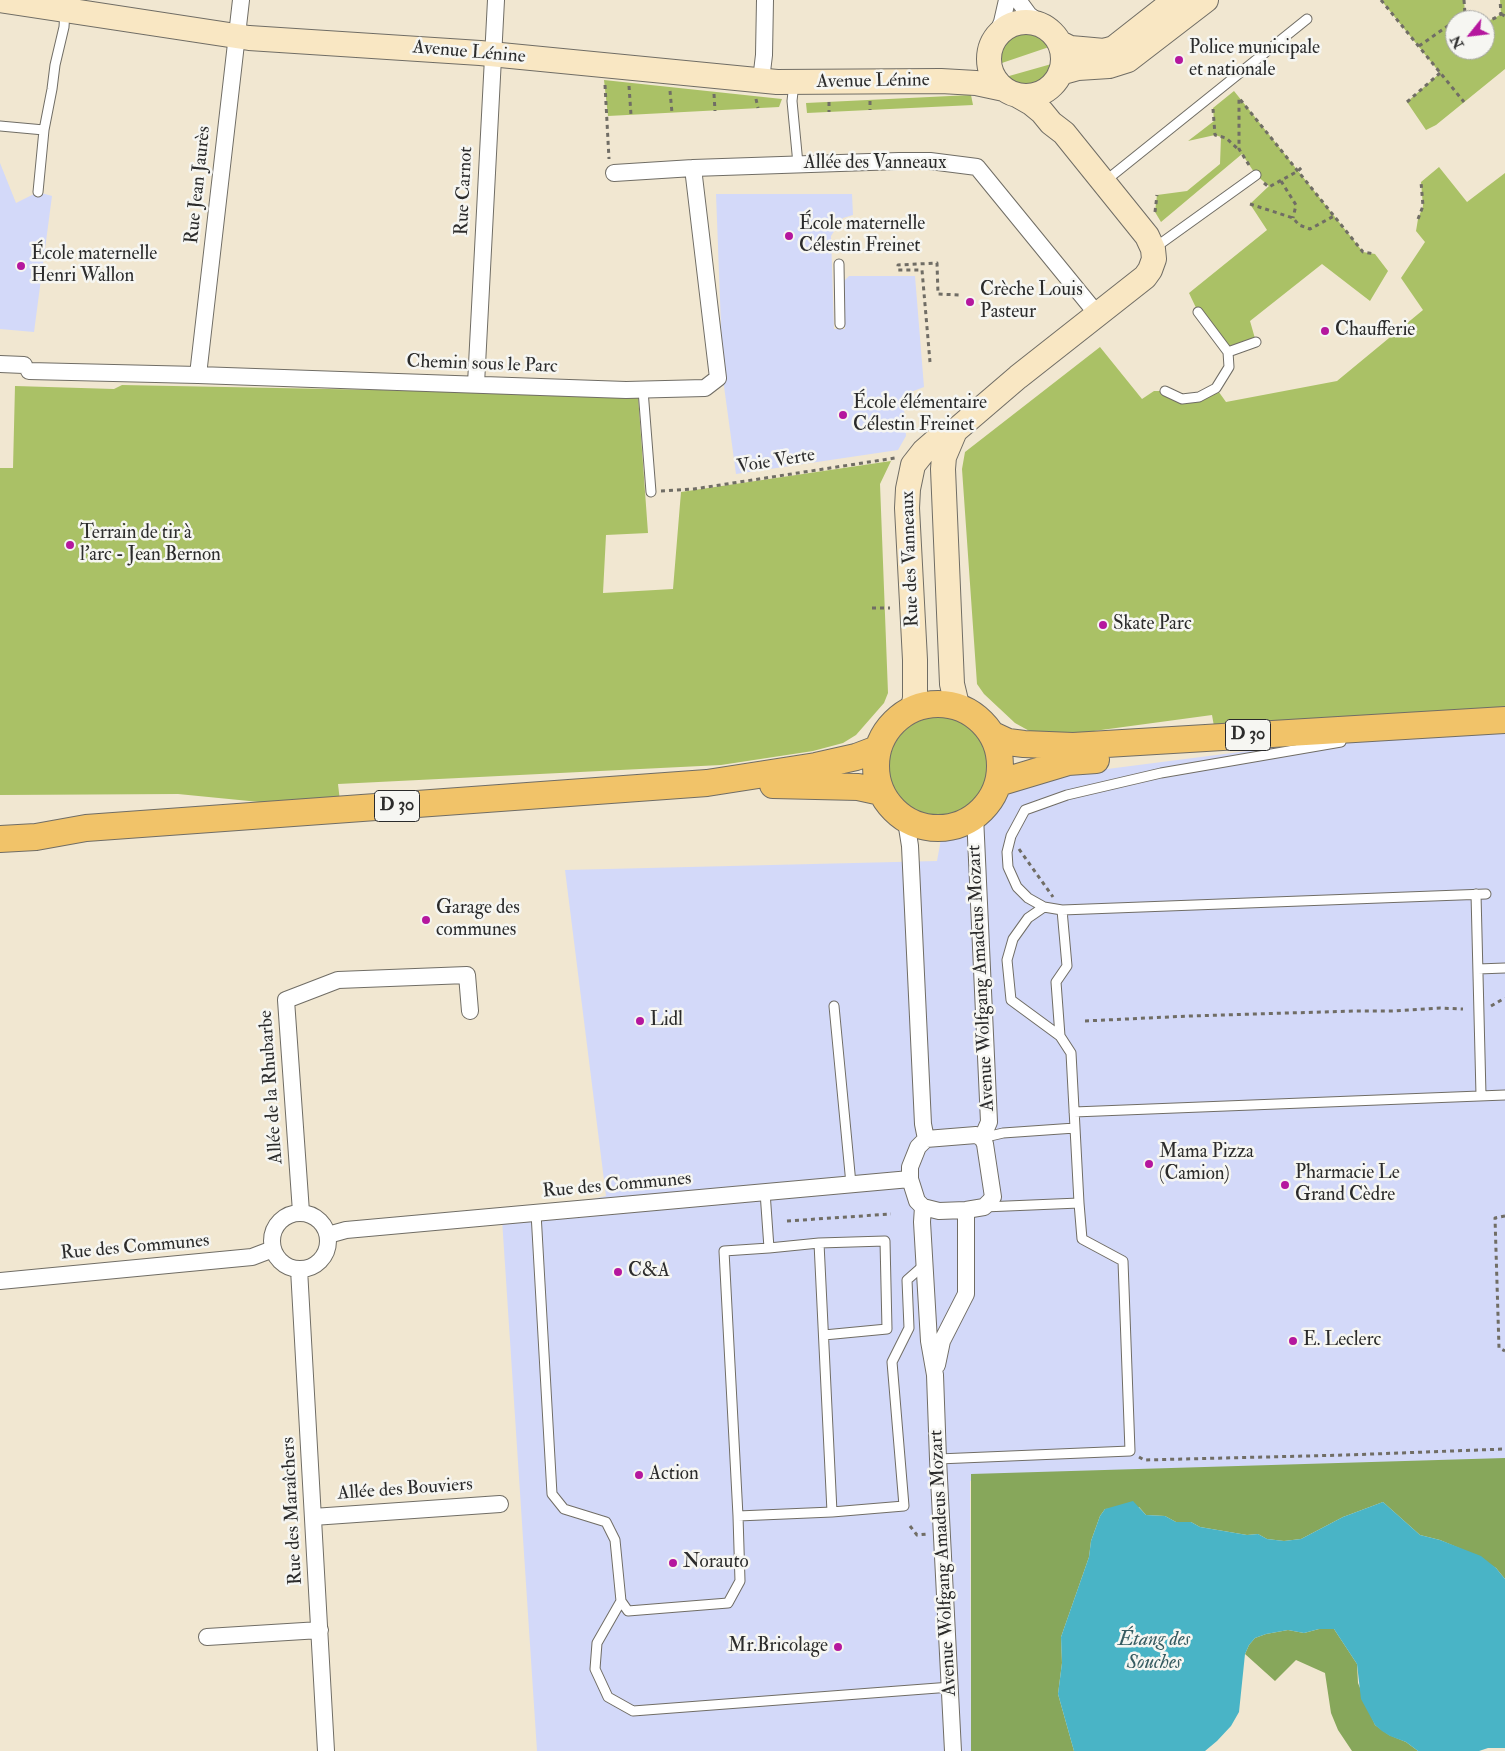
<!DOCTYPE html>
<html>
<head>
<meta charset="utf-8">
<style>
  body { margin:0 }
  #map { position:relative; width:1505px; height:1751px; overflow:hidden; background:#f1e7d1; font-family:"IM FELL Double Pica",serif }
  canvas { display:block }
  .north { position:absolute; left:1445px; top:10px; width:50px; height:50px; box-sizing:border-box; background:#f6f6f2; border:1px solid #a5a5a2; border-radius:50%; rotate:241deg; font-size:14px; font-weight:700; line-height:20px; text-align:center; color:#2b2b2b }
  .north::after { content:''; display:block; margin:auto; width:18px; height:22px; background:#b5179e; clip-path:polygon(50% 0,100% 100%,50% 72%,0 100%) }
</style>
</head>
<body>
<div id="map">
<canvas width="1505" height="1751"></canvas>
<div class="north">N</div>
</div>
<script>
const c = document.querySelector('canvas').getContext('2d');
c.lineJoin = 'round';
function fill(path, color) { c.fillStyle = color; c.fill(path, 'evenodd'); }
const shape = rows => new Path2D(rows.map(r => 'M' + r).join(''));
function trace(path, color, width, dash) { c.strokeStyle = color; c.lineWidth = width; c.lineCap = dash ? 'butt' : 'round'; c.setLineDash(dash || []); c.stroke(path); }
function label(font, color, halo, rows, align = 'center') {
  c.font = font + ' "IM FELL Double Pica",serif'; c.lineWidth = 5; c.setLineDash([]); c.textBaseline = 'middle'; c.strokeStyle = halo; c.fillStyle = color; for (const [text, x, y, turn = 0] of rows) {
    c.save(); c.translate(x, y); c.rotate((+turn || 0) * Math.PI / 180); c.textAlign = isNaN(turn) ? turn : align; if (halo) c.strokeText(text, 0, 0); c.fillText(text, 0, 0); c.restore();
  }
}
fill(shape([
  [0,163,16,203,38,192,52,196,34,332,0,329],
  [716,194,852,194,853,215,843,218,831,236,834,329,845,329,843,282,849,276,915,276,924,387,903,395,906,436,898,450,736,474,723,379],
  [1505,718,1505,1459,970,1481,971,1751,537,1751,502,1219,606,1196,565,870,937,861,943,828,953,826,975,816,990,800,998,783]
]), '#d3d9f9');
fill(shape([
  [1381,0,1464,0,1465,14,1472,20,1455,20,1455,50,1485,50,1485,22,1495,18,1501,14,1500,0,1505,0,1505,69,1436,125,1426,130,1407,102,1440,73],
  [1020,29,1030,29,1039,32,1047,38,1052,46,996,65,996,51,999,43,1012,32],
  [1055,63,1049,78,1035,87,1025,89,1002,78],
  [604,80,782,99,779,107,608,116],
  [1234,91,1363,252,1375,254,1388,271,1370,301,1322,264,1250,321,1256,342,1228,352,1198,312,1189,293,1267,230,1250,204,1269,186,1256,175,1242,154,1161,222,1155,212,1157,195,1187,191,1220,164,1221,137,1215,135,1188,141,1214,121,1213,108],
  [971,95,973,105,807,113,806,103],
  [1439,167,1467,202,1505,173,1505,718,1218,749,1212,715,1042,738,1015,723,984,694,977,684,962,469,965,452,1100,347,1142,399,1154,391,1165,391,1182,399,1216,388,1226,402,1337,381,1423,310,1401,278,1425,242,1416,231,1418,219,1423,206,1421,182],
  [122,385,638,395,648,533,606,535,603,593,673,589,681,492,891,461,880,484,888,693,884,703,856,735,843,743,813,751,721,765,338,784,341,810,178,794,0,795,0,468,13,468,15,386,114,389],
  '889 767a50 50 0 1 1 100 0a50 50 0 1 1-100 0Z'
]), '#aac166');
fill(shape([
  [1505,1458,1505,1579,1496,1568,1466,1551,1440,1540,1420,1535,1383,1502,1343,1517,1301,1539,1284,1541,1267,1539,1258,1534,1247,1535,1200,1527,1191,1522,1176,1522,1165,1516,1146,1515,1139,1507,1105,1509,1100,1516,1091,1541,1089,1557,1061,1637,1062,1663,1058,1694,1074,1751,971,1751,971,1474],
  [1319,1629,1334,1629,1357,1664,1358,1683,1375,1725,1389,1735,1406,1742,1418,1751,1352,1751,1338,1730,1331,1713,1325,1673,1296,1660,1275,1681,1245,1654,1249,1645,1255,1638,1266,1634,1288,1630,1304,1633]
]), '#87a75b');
fill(shape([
  [1133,1501,1146,1515,1165,1516,1176,1522,1191,1522,1200,1527,1247,1535,1258,1534,1267,1539,1284,1541,1301,1539,1343,1517,1383,1502,1420,1535,1440,1540,1481,1556,1496,1568,1505,1579,1505,1748,1488,1748,1479,1751,1418,1751,1406,1742,1390,1736,1382,1731,1375,1725,1361,1699,1357,1664,1334,1629,1319,1629,1304,1633,1288,1630,1266,1634,1255,1638,1249,1645,1245,1654,1239,1712,1231,1726,1217,1741,1205,1751,1074,1751,1058,1694,1062,1663,1061,1637,1089,1557,1091,1541,1100,1516,1105,1509]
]), '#49b4c6');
const lane = shape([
  [794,83,792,101,798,164],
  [0,126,44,130],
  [1104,182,1307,19],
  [38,192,44,130,52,89,55,65,64,27,65,11],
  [1153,249,1256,175],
  [839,264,840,324],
  [1198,312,1228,352],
  [643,390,651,492],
  [1165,391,1182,399,1199,397,1216,388,1229,367,1228,352,1256,342],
  [1476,894,1481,1095],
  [1044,907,1028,918,1013,939,1007,960,1011,1000,1060,1036],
  [1062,910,1044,907,1028,898,1017,887,1008,867,1007,852,1011,836,1025,810,1067,795,1161,773,1341,742],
  [1478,969,1505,968],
  [834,1006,851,1184],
  [1074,1112,1505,1095],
  [1075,1128,1071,1053,1060,1036,1056,982,1067,966,1062,910,1486,894],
  [982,1138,1003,1133,1075,1128,1079,1203,984,1207],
  [765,1192,769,1248,819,1243,832,1512],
  [536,1213,552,1494,564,1509,606,1522,615,1540,621,1601,628,1611,728,1603,740,1581,738,1516],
  [819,1243,885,1241,887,1329,824,1335],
  [769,1248,724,1251,738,1516,832,1512,904,1506,892,1362,909,1328,907,1280,924,1265],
  [938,1459,1130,1451,1123,1261,1082,1239,1079,1203],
  [621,1601,597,1643,595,1669,608,1697,633,1711,951,1687]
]);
const street = shape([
  [1018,0,1029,15,1041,24],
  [996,36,1002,22,1007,0],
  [761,80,764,55,765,0],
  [614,173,693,168,899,161,930,161,977,167,1097,314],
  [0,364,24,365],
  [29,371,198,375,626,390,705,388,718,378,693,168],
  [198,375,241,0],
  [476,384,496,0],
  [975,816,989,1122,982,1138],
  [906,821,910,846,923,1124,926,1139],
  [976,1135,982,1138,985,1144,993,1197,990,1201,984,1207,966,1210,939,1211,923,1207,917,1201,910,1179,910,1167,918,1147,926,1139,976,1135],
  [923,1207,922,1222,929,1341,935,1375,938,1459,953,1751],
  [301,1212,286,1000,338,980,467,975,470,1011],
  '272 1241a28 28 0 1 1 56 0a28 28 0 1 1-56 0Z',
  [328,1235,346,1230,910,1179],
  [299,1269,326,1751],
  [0,1281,252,1257,273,1249],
  [937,1365,942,1341,966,1294,966,1210],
  [313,1517,500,1504],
  [207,1637,320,1630]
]);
const secondary = shape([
  [0,0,249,38,480,53,777,82,941,81,976,83,1004,89],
  '989 59a37 37 0 1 1 74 0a37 37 0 1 1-74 0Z',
  [1060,43,1070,48,1082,49,1104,51,1114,48,1175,0],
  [1060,73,1078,68,1109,66,1128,60,1206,0],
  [955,431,944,457,943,469,952,684,957,705],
  [913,708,915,698,915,660,907,508,908,489,913,465,924,451,940,437,955,431,1018,377,1145,277,1150,270,1154,259,1153,249,1147,236,1064,133,1051,123,1042,112,1031,103,1017,95]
]);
const primary = shape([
  '876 766a62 62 0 1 1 124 0a62 62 0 1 1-124 0Z',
  [993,735,1008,742,1024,744,1073,746,1505,720],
  [998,783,1068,762,1096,760],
  [773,785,858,787,881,792],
  [0,839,36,837,86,828,707,783,816,766,856,757,877,749]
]);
trace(lane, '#706d65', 11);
trace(street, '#706d65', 18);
trace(secondary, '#706d65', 26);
trace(primary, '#706d65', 28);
trace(shape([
  [1381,0,1464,102],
  [1464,0,1465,14,1472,20],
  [1501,14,1505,16],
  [1457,20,1465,14],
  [1485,22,1495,18,1501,14,1500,0],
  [1419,46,1455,21],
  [605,85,609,159],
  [629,86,631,115],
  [670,91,672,113],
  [714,94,715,111],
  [756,99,758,108],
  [870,101,870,110],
  [829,102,829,112],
  [1407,102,1440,73],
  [1213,109,1215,135,1226,138,1238,149],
  [1249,165,1239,149,1239,98,1363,252,1375,254],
  [1281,181,1296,205,1293,218],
  [1264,183,1269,187,1298,171,1303,166],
  [1250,204,1293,218,1299,225,1310,229,1334,216],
  [1155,212,1157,195],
  [1418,219,1423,206,1421,182],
  [930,362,922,270,898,270,898,265,937,263,938,294,960,295],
  [661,491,694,489,895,458],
  [872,608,890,608],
  [1019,849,1053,897],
  [1491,1006,1505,998],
  [1085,1021,1189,1016,1355,1011,1394,1011,1440,1008,1463,1009],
  [1505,1216,1495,1218,1499,1348,1505,1351],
  [787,1221,891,1214],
  [1139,1457,1144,1460,1346,1455,1505,1449],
  [910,1526,917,1535,927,1534]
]), '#706d65', 3, [4, 4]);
trace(lane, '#fff', 9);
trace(street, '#fff', 16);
trace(secondary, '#f9e7c3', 24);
trace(primary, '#f1c369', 26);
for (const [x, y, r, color] of [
  [1179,60,5,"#b5179e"],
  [789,236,5,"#b5179e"],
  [21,266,5,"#b5179e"],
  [970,302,5,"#b5179e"],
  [1325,331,5,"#b5179e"],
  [843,415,5,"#b5179e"],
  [70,545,5,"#b5179e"],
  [1103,625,5,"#b5179e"],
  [426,920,5,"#b5179e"],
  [640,1021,5,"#b5179e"],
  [1149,1164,5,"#b5179e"],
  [1285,1185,5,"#b5179e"],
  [618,1272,5,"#b5179e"],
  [1293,1341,5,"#b5179e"],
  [639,1475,5,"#b5179e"],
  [673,1563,5,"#b5179e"],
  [838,1647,5,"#b5179e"]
]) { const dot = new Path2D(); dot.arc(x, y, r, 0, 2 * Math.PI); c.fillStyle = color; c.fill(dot); trace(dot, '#f6f6f2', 2); }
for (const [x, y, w] of [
  [1248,735,45],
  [397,806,45]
]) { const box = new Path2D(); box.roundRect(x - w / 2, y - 15.5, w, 31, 4); c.fillStyle = '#f6f6f2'; c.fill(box); trace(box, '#2b2b2b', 1); }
label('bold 18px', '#2b2b2b', null, [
  ["D 30",1248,735],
  ["D 30",397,806]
]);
label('19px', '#2b2b2b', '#f6f6f2', [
  ["Police municipale",1189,49],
  ["et nationale",1189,71],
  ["École maternelle",799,225],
  ["Célestin Freinet",799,247],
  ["École maternelle",31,255],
  ["Henri Wallon",31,277],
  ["Crèche Louis",980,291],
  ["Pasteur",980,313],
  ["Chaufferie",1335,331],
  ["École élémentaire",853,404],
  ["Célestin Freinet",853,426],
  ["Terrain de tir à",80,534],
  ["l'arc - Jean Bernon",80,556],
  ["Skate Parc",1113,625],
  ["Garage des",436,909],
  ["communes",436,931],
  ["Lidl",650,1021],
  ["Mama Pizza",1159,1153],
  ["(Camion)",1159,1175],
  ["Pharmacie Le",1295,1174],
  ["Grand Cèdre",1295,1196],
  ["C&A",628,1272],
  ["E. Leclerc",1303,1341],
  ["Action",649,1475],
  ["Norauto",683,1563],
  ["Mr.Bricolage",828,1647,"right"]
], 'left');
label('19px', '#2b2b2b', '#f6f6f2', [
  ["Avenue Lénine",469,53,5],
  ["Avenue Lénine",873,82,-1],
  ["Allée des Vanneaux",875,164],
  ["Rue Jean Jaurès",199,185,-84],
  ["Rue Carnot",465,191,-87],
  ["Chemin sous le Parc",482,365,2],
  ["Voie Verte",776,462,-9],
  ["Rue des Vanneaux",911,559,-92],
  ["Avenue Wolfgang Amadeus Mozart",982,978,-93],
  ["Allée de la Rhubarbe",272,1087,-94],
  ["Rue des Communes",617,1186,-5],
  ["Rue des Communes",135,1248,-5],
  ["Allée des Bouviers",405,1490,-4],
  ["Rue des Maraîchers",293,1511,-93],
  ["Avenue Wolfgang Amadeus Mozart",944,1563,-93]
]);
label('italic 20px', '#365b61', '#f6f6f2', [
  ["Étang des",1154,1641],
  ["Souches",1154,1664]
]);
</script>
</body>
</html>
